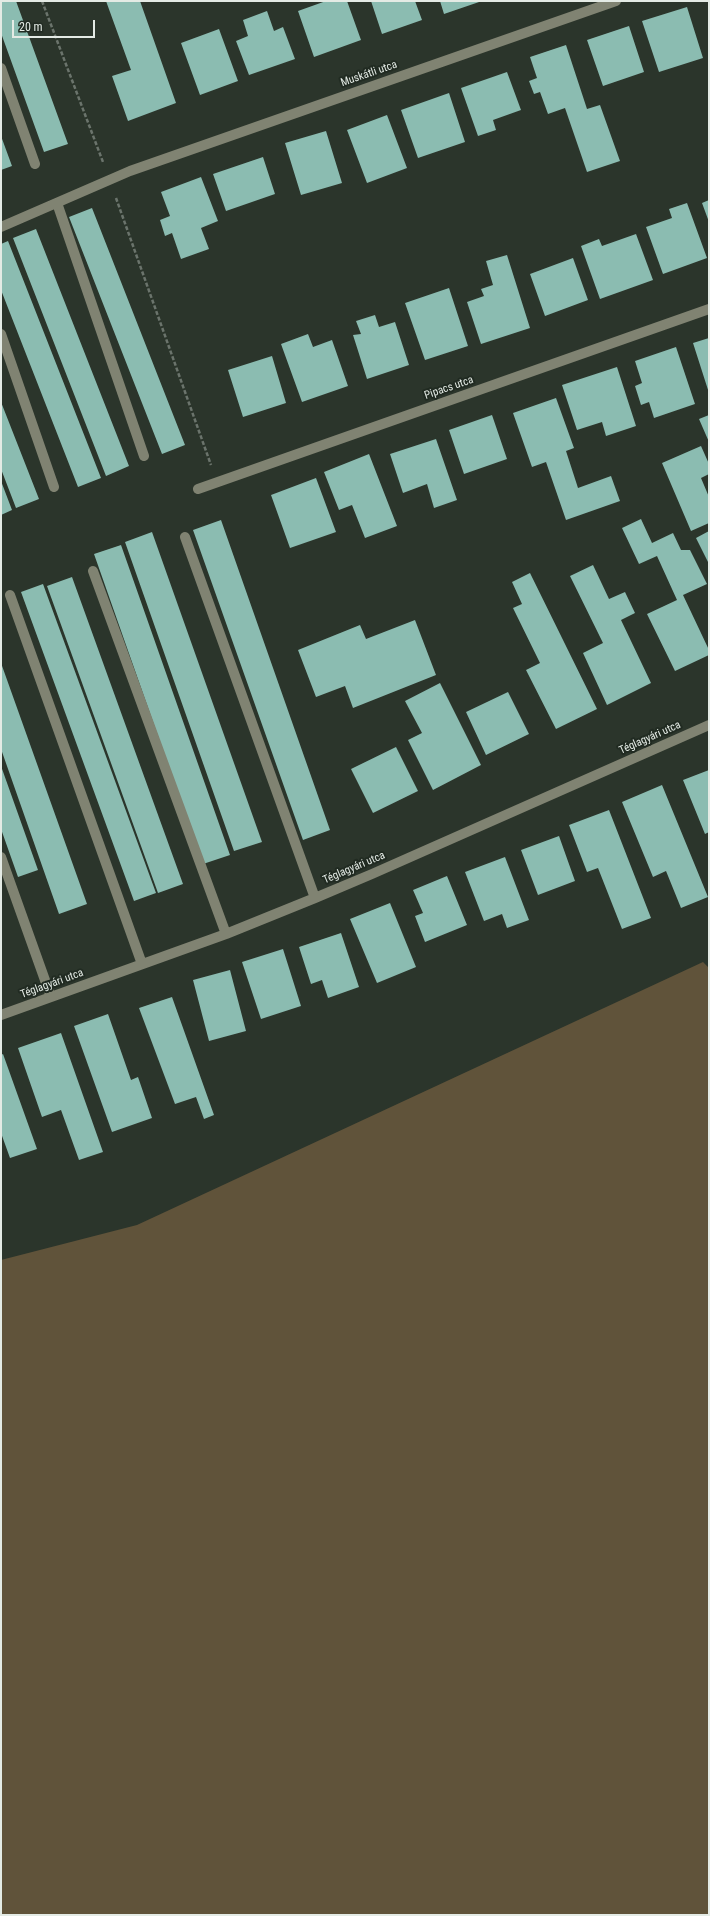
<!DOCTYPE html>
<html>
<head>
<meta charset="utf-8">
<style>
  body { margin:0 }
  #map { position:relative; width:710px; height:1916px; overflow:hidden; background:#2b352b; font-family:"Roboto Condensed",sans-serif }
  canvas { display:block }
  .frame { position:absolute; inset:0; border:2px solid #e4ebe5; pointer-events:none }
  .scale { position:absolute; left:12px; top:20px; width:83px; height:18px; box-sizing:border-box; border:2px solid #e4ebe5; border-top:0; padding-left:5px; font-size:12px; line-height:14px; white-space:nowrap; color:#e4ebe5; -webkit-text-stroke:3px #212b22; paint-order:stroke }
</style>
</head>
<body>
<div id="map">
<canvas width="710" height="1916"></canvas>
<div class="frame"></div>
<div class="scale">20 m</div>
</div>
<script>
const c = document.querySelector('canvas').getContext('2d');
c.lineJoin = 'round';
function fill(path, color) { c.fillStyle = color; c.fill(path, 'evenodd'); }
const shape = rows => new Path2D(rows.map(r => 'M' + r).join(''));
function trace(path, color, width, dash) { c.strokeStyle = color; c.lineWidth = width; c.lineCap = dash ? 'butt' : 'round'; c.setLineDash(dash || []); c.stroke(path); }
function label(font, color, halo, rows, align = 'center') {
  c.font = font + ' "Roboto Condensed",sans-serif'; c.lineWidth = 4; c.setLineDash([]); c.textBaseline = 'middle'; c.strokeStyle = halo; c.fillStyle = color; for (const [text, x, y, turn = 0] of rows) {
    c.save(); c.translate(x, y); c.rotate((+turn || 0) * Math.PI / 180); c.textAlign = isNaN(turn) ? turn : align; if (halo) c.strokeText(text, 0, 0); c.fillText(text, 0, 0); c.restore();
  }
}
fill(shape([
  [703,962,709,968,709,1915,1,1915,1,1260,137,1225]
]), '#60533a');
fill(shape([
  [1,1,16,1,68,144,44,152,1,33],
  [106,1,140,1,176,103,128,121,112,76,131,70],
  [326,1,347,1,361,40,314,57,298,11],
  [371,1,415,1,422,20,382,34],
  [440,1,482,1,444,14],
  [687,7,703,58,659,72,642,21],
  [267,11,274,31,283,27,295,59,249,75,236,41,248,36,243,20],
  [629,26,644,72,603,86,587,40],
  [219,29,238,81,200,95,181,43],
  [566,45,587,109,600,105,620,161,587,172,565,108,548,114,540,92,534,94,529,81,537,78,530,57],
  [507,72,521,110,493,120,496,130,478,136,461,88],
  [449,93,465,142,418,158,401,110],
  [387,115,407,168,367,183,347,130],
  [326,131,342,183,301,195,285,143],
  [1,136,12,166,1,170],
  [263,157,275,194,226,211,213,174],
  [201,177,218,221,201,228,209,249,181,259,172,233,165,236,160,220,170,216,161,192],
  [709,200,709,222,702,203],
  [687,203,707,258,663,274,646,227,672,218,669,209],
  [92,208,185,445,162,454,69,217],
  [36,229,129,466,106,476,13,238],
  [636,234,653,280,600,299,581,246,599,239,602,246],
  [8,241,101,478,78,487,1,290,1,244],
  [507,255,530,328,481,344,467,302,484,296,481,289,493,285,486,261],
  [573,258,588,300,545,316,530,274],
  [449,288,468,346,425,360,405,303],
  [375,315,379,327,395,322,409,365,367,379,353,335,361,334,356,321],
  [308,334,313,347,332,340,348,386,302,402,281,344],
  [709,338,709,393,693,343],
  [676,347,695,404,654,418,649,402,641,405,635,386,642,383,635,361],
  [272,356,286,403,243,417,228,370],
  [617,367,636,426,606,436,602,422,577,430,562,385],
  [556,398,574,448,566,451,578,488,611,476,620,501,566,520,546,462,532,467,513,413],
  [1,402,39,499,16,508,1,469],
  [492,415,507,459,464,474,449,430],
  [709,415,709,442,699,419],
  [436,439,457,500,434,508,427,484,403,493,390,454],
  [701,446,709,464,709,474,701,478,709,497,709,523,691,531,662,463],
  [369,454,397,526,365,538,352,505,339,510,324,472],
  [316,478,336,532,290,548,271,495],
  [1,481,12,510,1,515],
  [641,519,652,543,673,533,681,550,690,550,707,584,683,595,709,650,709,655,675,671,647,614,677,600,657,556,639,564,622,528],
  [221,520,330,830,303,840,193,530],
  [709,531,709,564,696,538],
  [152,532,262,842,234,851,125,542],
  [121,545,230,855,203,864,94,554],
  [593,565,609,599,625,592,635,613,621,620,651,683,607,705,583,653,603,643,570,576],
  [530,573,597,709,556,729,526,670,540,663,513,608,522,604,512,582],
  [72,577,183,884,158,893,47,586],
  [43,584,156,893,134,901,21,592],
  [415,620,436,675,353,708,345,686,316,697,298,650,360,625,366,639],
  [1,663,87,904,59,914,1,749],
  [440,683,481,765,433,790,408,740,422,733,405,701],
  [508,692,529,734,486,755,466,712],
  [396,747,418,791,373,813,351,769],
  [1,766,38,870,18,877,1,829],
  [709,770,709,832,705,834,683,780],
  [662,785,708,897,681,908,666,871,653,877,622,802],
  [609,810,651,918,622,929,598,868,587,872,569,825],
  [559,836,575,881,538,895,521,850],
  [505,857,529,920,507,928,502,914,484,921,465,872],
  [447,876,467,925,425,942,415,916,423,913,413,890],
  [390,903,416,967,377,983,350,919],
  [341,933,359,987,328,998,322,980,311,984,299,947],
  [283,949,301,1006,261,1019,242,962],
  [230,970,246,1031,209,1041,193,980],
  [172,997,214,1115,204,1119,196,1097,175,1104,139,1008],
  [108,1014,131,1080,138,1077,152,1118,112,1132,74,1026],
  [61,1033,103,1152,79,1160,61,1110,42,1117,18,1048],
  [3,1054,37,1149,10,1158,1,1133,1,1055]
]), '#8bbcb1');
trace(shape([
  [42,1,103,162],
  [116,198,211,465]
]), '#6b746c', 2.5, [4, 2]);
trace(shape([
  [1,68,35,164],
  [57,203,144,456],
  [1,227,130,171,616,1],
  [1,334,54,487],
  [198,489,709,309],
  [185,537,315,898],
  [93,571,226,934],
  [10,595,142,964],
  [1,857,51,997],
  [1,1015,226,934,315,898,372,874,709,725]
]), '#808372', 10);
label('11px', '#e4ebe5', '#212b22', [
  ["Muskátli utca",369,74,-19],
  ["Pipacs utca",449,388,-19],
  ["Téglagyári utca",650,738,-24],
  ["Téglagyári utca",354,868,-23],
  ["Téglagyári utca",52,984,-20]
]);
</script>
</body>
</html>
